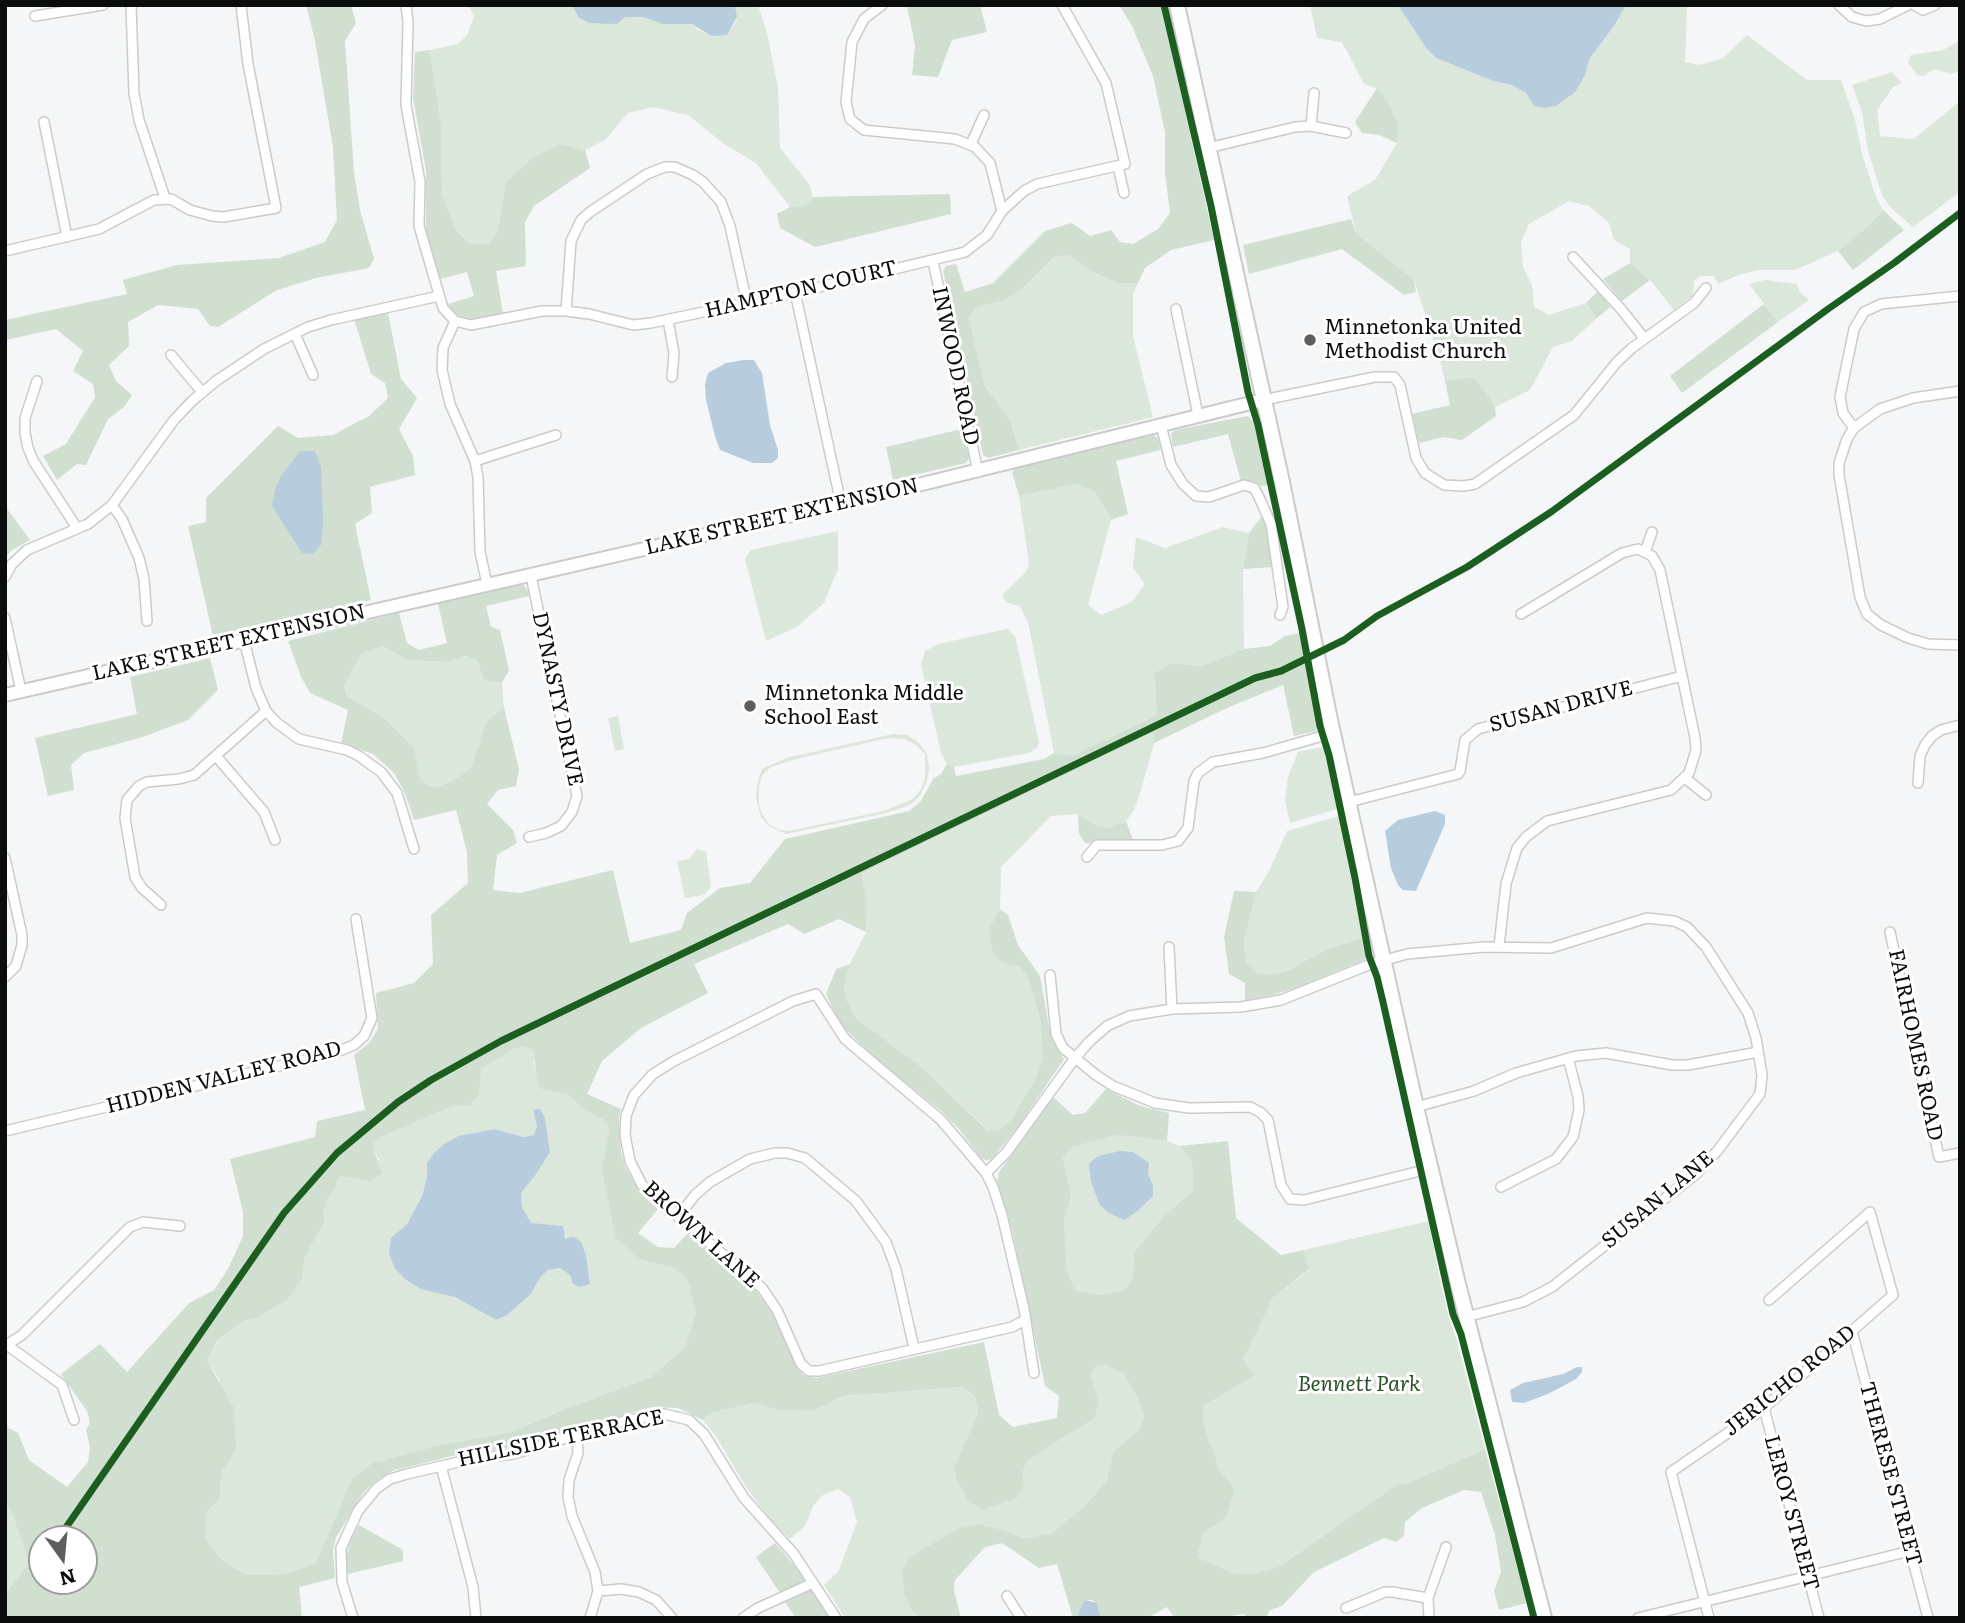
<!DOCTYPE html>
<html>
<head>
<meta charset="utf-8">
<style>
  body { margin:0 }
  #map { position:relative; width:1965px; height:1623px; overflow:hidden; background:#f5f6f7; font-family:Literata,serif }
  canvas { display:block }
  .frame { position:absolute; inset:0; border:7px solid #0b0c0c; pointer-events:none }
  .north { position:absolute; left:28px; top:1525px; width:70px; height:70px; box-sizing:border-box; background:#fff; border:2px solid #9d9e9e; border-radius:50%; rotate:165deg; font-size:19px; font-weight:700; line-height:28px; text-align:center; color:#0b0c0c }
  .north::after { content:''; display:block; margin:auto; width:24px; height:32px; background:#5d5e5e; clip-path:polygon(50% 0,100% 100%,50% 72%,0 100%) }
</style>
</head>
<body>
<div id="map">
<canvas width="1965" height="1623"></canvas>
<div class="frame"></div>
<div class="north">N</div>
</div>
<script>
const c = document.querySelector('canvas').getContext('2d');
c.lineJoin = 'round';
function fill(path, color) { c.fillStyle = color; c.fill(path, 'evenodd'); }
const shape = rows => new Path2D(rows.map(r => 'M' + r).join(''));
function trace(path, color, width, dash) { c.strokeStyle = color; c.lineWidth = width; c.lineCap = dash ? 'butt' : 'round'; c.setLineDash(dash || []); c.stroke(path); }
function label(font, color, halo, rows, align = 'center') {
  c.font = font + ' Literata,serif'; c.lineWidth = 6; c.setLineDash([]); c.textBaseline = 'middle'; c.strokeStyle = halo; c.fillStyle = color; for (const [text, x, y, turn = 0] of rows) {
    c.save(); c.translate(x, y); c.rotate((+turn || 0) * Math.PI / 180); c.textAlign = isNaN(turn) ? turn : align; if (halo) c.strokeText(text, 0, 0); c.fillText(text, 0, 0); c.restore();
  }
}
fill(shape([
  [469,5,572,5,578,17,643,17,663,24,692,24,697,29,711,36,732,28,737,18,735,5,758,5,767,33,778,88,780,148,809,184,813,197,806,205,790,207,756,163,724,144,688,115,653,107,628,113,605,140,585,150,561,144,506,182,497,233,488,244,468,243,456,230,442,194,441,125,430,50,458,44,467,35,474,17],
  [1310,5,1398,5,1426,48,1436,58,1493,81,1512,85,1526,93,1534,106,1585,75,1590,58,1614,26,1626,5,1687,5,1685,62,1699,65,1722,59,1747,35,1807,80,1841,80,1856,123,1862,154,1876,197,1883,210,1869,225,1838,251,1795,270,1759,270,1741,274,1718,284,1714,276,1701,276,1694,280,1693,295,1674,310,1650,280,1630,263,1630,249,1614,240,1609,223,1589,206,1569,201,1529,224,1521,242,1523,267,1532,285,1534,307,1549,315,1586,303,1597,318,1572,341,1553,347,1530,390,1495,407,1485,390,1473,377,1445,381,1440,360,1414,280,1356,233,1347,196,1375,180,1397,143,1377,88,1364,84,1342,42,1317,38],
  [1960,40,1960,71,1951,74,1935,69,1923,76,1917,75,1908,62,1911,55,1943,50],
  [1892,72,1902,83,1893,87,1877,110,1880,136,1914,139,1960,101,1960,192,1913,227,1890,207,1882,195,1868,151,1862,112,1852,85],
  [1068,255,1095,273,1118,283,1138,283,1133,294,1133,336,1153,417,1019,450,1010,420,984,384,969,318,976,308,1005,300,1024,287,1054,257],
  [1765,280,1797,284,1799,291,1809,300,1778,322,1749,284],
  [1077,484,1095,492,1111,520,1088,605,1101,615,1132,602,1145,584,1133,568,1136,537,1165,548,1223,527,1249,533,1243,569,1244,649,1202,666,1172,663,1157,715,1073,757,1054,753,1028,622,1020,606,1007,603,1002,595,1026,572,1029,564,1019,496],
  [838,531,838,569,824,603,797,627,766,641,745,559,751,550],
  [1007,629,1015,636,1039,742,1037,748,1029,753,954,767,947,764,941,753,921,665,925,651,938,644],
  [383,646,407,660,446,662,466,656,477,660,484,680,502,683,504,708,486,721,471,768,454,780,434,788,420,779,414,748,385,718,347,696,344,686,361,654],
  [618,716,624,749,615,751,608,718],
  [1152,733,1154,743,1141,790,1134,810,1126,821,1108,828,1097,826,1078,814,1051,816,1001,867,1000,909,989,928,1002,963,1019,967,1028,978,1040,1018,1043,1057,1035,1080,1010,1121,997,1131,989,1131,924,1069,856,1018,846,999,844,985,850,964,866,932,867,904,860,875],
  [893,734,907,735,918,742,927,754,929,768,927,781,920,796,910,805,886,813,786,834,769,826,761,817,756,798,757,784,762,769,786,758],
  [888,738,905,739,916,745,925,754,925,778,921,789,913,799,884,811,788,831,780,830,769,824,763,816,759,805,759,787,762,775,771,767,796,759],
  [1322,747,1326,752,1337,809,1290,823,1285,800,1288,777,1298,752],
  [1339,816,1363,938,1327,949,1287,971,1269,975,1255,972,1246,962,1244,940,1256,892,1269,871,1287,831],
  [697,849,706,851,711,887,704,895,685,898,677,861,689,859],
  [522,1047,533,1050,534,1065,543,1090,567,1094,583,1108,607,1122,609,1129,602,1169,641,1260,677,1269,689,1283,693,1294,696,1313,685,1347,651,1377,567,1408,512,1432,440,1445,372,1463,352,1478,316,1563,285,1574,248,1575,224,1562,205,1538,206,1512,220,1499,221,1473,236,1450,219,1379,207,1361,218,1341,244,1321,257,1318,287,1299,302,1280,305,1257,325,1221,323,1215,327,1199,334,1191,339,1176,348,1177,379,1160,371,1144,381,1137,453,1106,469,1105,479,1096,480,1068,516,1048],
  [533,1110,545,1118,550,1152,537,1173,521,1193,522,1207,531,1223,547,1226,569,1238,586,1255,590,1284,570,1275,560,1268,548,1270,540,1278,531,1294,506,1316,496,1320,455,1297,405,1279,395,1269,389,1254,391,1238,407,1224,422,1196,427,1177,427,1163,434,1153,444,1144,458,1136,495,1129,524,1137,534,1135,537,1126],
  [1117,1135,1167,1141,1180,1146,1192,1162,1193,1192,1163,1217,1134,1252,1133,1277,1126,1289,1100,1295,1075,1290,1067,1271,1064,1222,1071,1196,1063,1157,1072,1147],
  [1148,1174,1153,1185,1100,1205],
  [1429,1221,1437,1266,1449,1318,1457,1341,1485,1449,1406,1484,1399,1483,1280,1566,1254,1574,1233,1573,1198,1557,1203,1534,1227,1517,1235,1489,1220,1472,1203,1422,1203,1406,1254,1376,1242,1359,1273,1298,1309,1270,1304,1250],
  [1105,1365,1124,1374,1139,1401,1144,1417,1138,1431,1113,1452,1107,1480,1086,1505,1051,1534,1024,1538,1004,1530,979,1524,913,1612,922,1618,845,1618,824,1585,838,1572,857,1522,850,1497,838,1489,823,1495,813,1506,805,1526,790,1539,768,1516,746,1487,717,1438,703,1420,710,1413,755,1403,778,1410,812,1411,843,1396,962,1387,975,1396,978,1414,974,1426,1022,1473,1028,1460,1095,1418,1099,1403,1091,1378,1094,1366],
  [5,1502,13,1516,29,1563,5,1594]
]), '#dbe7db');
fill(shape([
  [306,5,351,5,356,23,345,41,354,172,360,210,374,259,369,268,316,278,277,290,218,327,210,326,198,309,158,305,128,322,129,346,109,365,116,381,132,395,124,407,108,419,86,465,77,464,57,480,43,456,66,444,95,397,93,384,73,371,83,351,56,329,5,340,5,320,127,294,123,280,177,265,279,258,325,242,337,220,333,147,315,41],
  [914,5,980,5,987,32,952,40,938,77,912,75,915,45,907,7],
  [1119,5,1161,5,1214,240,1171,250,1145,268,1138,283,1118,283,1095,273,1068,255,1054,257,1024,287,1005,300,976,308,969,318,984,384,1010,420,1019,450,988,458,983,455,943,271,946,266,956,264,965,292,993,283,1045,231,1072,223,1090,236,1111,230,1120,242,1133,244,1158,229,1170,213,1165,173,1165,132,1153,76,1132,26],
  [430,50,441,125,442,194,456,230,468,243,488,244,497,233,506,182,533,158,561,144,585,150,590,168,534,206,525,222,526,266,496,271,503,314,465,320,452,312,448,304,474,296,467,272,440,279,426,231,426,171,413,98,415,52],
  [1377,88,1389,103,1397,123,1397,143,1379,135,1362,133,1355,122],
  [950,194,951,214,815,247,780,228,777,214,790,207,806,205,813,197],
  [1883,210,1904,230,1853,270,1838,251,1869,225],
  [1351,219,1356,233,1414,280,1416,292,1404,295,1342,249,1249,274,1243,245],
  [1630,263,1650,280,1622,301,1603,279],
  [1598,291,1610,307,1597,318,1586,303],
  [1764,304,1778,322,1682,393,1670,376],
  [388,313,401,379,417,398,399,429,413,456,415,475,370,487,372,513,355,524,371,600,213,636,188,526,206,522,206,498,278,426,298,438,333,435,369,416,388,398,385,383,371,374,354,319],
  [1473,377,1485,390,1495,407,1496,416,1462,440,1443,437,1419,443,1412,414,1450,405,1445,381],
  [1248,416,1255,424,1268,485,1261,486,1250,482,1241,482,1228,434,1173,447,1171,434,1175,430],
  [962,429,969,458,966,463,893,480,886,447],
  [1153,435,1158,438,1161,450,1116,461,1128,514,1111,520,1095,492,1077,484,1019,496,1012,472,1014,469],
  [5,506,30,540,12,550,5,558],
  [1263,515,1267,526,1273,567,1243,569,1249,533],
  [522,584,527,589,529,596,486,606,491,627,500,630,509,670,502,683,484,680,477,660,466,656,447,662,407,660,383,646,361,654,344,686,347,696,385,718,414,748,420,779,434,788,454,780,471,768,486,721,504,708,519,769,516,786,498,790,487,804,513,830,517,843,497,855,493,890,520,893,613,870,630,943,681,930,687,913,720,888,750,883,785,839,909,811,921,801,933,779,941,774,947,764,954,767,956,776,1044,759,1054,753,1073,756,1157,715,1155,673,1172,663,1202,666,1244,649,1270,646,1285,636,1300,633,1318,722,1316,731,1294,736,1283,685,1227,708,1154,743,1152,733,861,874,867,904,866,932,839,919,804,934,788,924,694,964,708,993,641,1028,602,1061,587,1094,621,1109,619,1117,621,1152,625,1166,640,1193,658,1209,638,1233,658,1247,674,1248,688,1233,754,1288,776,1319,796,1366,803,1375,816,1378,984,1342,999,1415,1013,1427,1057,1418,1059,1396,1045,1386,1012,1229,997,1182,999,1172,1053,1097,1073,1115,1085,1113,1106,1089,1140,1106,1169,1113,1167,1141,1117,1135,1072,1147,1063,1157,1071,1196,1064,1222,1067,1271,1075,1290,1100,1295,1126,1289,1133,1277,1134,1252,1163,1217,1193,1191,1192,1162,1180,1146,1228,1141,1236,1218,1281,1255,1304,1250,1309,1269,1273,1298,1243,1359,1254,1376,1203,1406,1203,1422,1220,1471,1235,1489,1227,1517,1203,1534,1198,1557,1233,1573,1254,1574,1280,1566,1399,1483,1406,1484,1485,1449,1527,1603,1499,1610,1494,1591,1501,1572,1495,1535,1481,1492,1464,1490,1422,1508,1405,1522,1404,1536,1396,1542,1384,1538,1314,1572,1282,1606,1270,1610,1266,1618,1247,1618,1244,1614,1218,1618,1175,1618,1167,1607,1147,1618,1101,1618,1097,1603,1091,1600,1085,1600,1078,1613,1079,1618,1073,1618,1057,1564,1039,1568,1002,1543,985,1547,955,1580,954,1590,961,1618,922,1618,913,1612,905,1596,902,1571,909,1558,957,1529,979,1524,1004,1530,1024,1538,1051,1534,1086,1505,1107,1480,1113,1452,1138,1431,1144,1417,1139,1401,1124,1374,1105,1365,1094,1367,1091,1377,1099,1403,1095,1418,1028,1460,1022,1473,1024,1486,1017,1498,982,1509,969,1502,956,1478,955,1465,978,1414,975,1396,962,1387,843,1396,813,1411,778,1410,755,1403,710,1413,703,1420,678,1408,652,1407,514,1447,460,1454,392,1471,377,1480,364,1492,336,1537,333,1551,335,1578,299,1587,302,1618,5,1618,5,1594,29,1563,13,1516,5,1502,5,1426,18,1433,29,1460,67,1487,88,1462,90,1448,86,1430,90,1423,87,1411,61,1374,100,1344,127,1372,189,1303,214,1290,228,1269,243,1236,243,1212,230,1159,315,1137,317,1121,365,1110,354,1055,369,1043,378,1029,376,993,414,983,433,964,431,915,468,883,467,852,456,810,414,820,405,793,394,773,373,754,341,743,348,710,310,693,301,677,288,641,399,613,407,643,419,650,447,643,438,604],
  [522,1047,533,1050,538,1085,543,1090,567,1094,583,1108,607,1122,609,1129,602,1169,616,1238,641,1260,677,1269,689,1283,696,1313,685,1347,651,1377,567,1408,512,1432,440,1445,372,1463,352,1478,316,1563,286,1574,248,1575,224,1562,205,1538,206,1512,220,1499,221,1473,236,1450,234,1408,207,1361,217,1341,244,1321,257,1318,287,1300,302,1280,305,1257,325,1221,323,1215,327,1199,334,1191,339,1176,371,1181,382,1173,372,1144,381,1137,453,1106,469,1105,479,1096,481,1068,516,1048],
  [42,1539,84,1539,84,1581,42,1581],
  [210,658,218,690,188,720,143,737,84,753,71,765,74,790,48,796,35,738,137,714,130,677],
  [1078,814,1097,826,1108,828,1126,821,1133,840,1085,843,1079,834],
  [1234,891,1256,892,1244,940,1246,962,1255,972,1269,975,1287,971,1327,949,1363,938,1367,957,1364,960,1295,988,1273,995,1245,1000,1245,983,1229,974,1224,937],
  [1000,909,1008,915,1018,945,1040,976,1051,1038,1064,1059,1017,1128,992,1159,986,1160,982,1159,958,1128,941,1111,874,1057,848,1032,838,1019,826,994,836,969,850,964,844,985,846,999,856,1018,924,1069,988,1131,997,1131,1010,1121,1035,1080,1043,1057,1040,1018,1028,978,1019,967,1002,963,992,950,989,928],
  [359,1525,403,1550,403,1561,348,1574,346,1560,349,1544],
  [775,1543,805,1578,804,1582,780,1593,756,1557],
  [810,1590,813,1591,831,1618,796,1618,785,1602]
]), '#d0dfd0');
fill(shape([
  [572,5,735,5,737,17,727,35,711,36,692,24,663,24,643,17,625,17,617,24,589,23,578,17],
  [1398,5,1626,5,1614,26,1590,58,1585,75,1575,92,1556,106,1544,108,1534,106,1526,93,1512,85,1493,81,1436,58,1426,48],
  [744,360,754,360,762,373,770,425,778,450,778,458,772,463,753,463,720,450,715,436,706,400,705,384,708,373,726,363],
  [300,451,315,451,321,467,323,522,321,545,313,554,302,553,272,506,275,489,281,476],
  [1435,811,1445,815,1445,824,1416,891,1403,890,1398,885,1391,868,1385,831,1398,820],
  [540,1109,545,1118,550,1152,537,1173,521,1193,522,1207,531,1223,563,1226,565,1238,574,1237,581,1242,586,1255,590,1284,580,1287,573,1284,570,1275,560,1268,548,1270,540,1278,531,1294,506,1316,496,1320,455,1297,421,1289,405,1279,395,1269,389,1254,391,1238,407,1224,422,1196,427,1177,427,1163,434,1153,444,1144,458,1136,495,1129,524,1137,534,1135,537,1126,533,1110],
  [1120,1151,1133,1152,1149,1163,1148,1174,1153,1185,1153,1196,1135,1213,1124,1220,1109,1213,1100,1205,1091,1182,1089,1164,1098,1156],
  [1577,1367,1582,1367,1582,1372,1576,1379,1548,1394,1524,1403,1512,1402,1510,1390,1523,1383,1563,1374],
  [1085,1600,1097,1603,1101,1618,1079,1618,1078,1613]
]), '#b7cdde');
const street = shape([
  [131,5,134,93,139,120,165,198],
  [406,5,408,22,406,105,420,182,419,226,443,308,455,321,471,325,542,311,566,311,589,314,633,325,651,323,803,291,965,252,987,235,1002,211,1024,191,1037,184,1125,164,1106,83,1062,5],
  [882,5,864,19,852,42,846,102,850,119,864,130,955,139,975,147,990,163,1002,211],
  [1839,5,1852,17,1866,21,1880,19,1908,5],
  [1914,5,1923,10,1935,5],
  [35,16,103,5],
  [44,122,67,237],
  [1311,126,1314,93],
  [971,144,984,115],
  [1208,148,1295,127,1311,126,1346,133],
  [1118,166,1124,193],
  [5,251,99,229,154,200,171,199,190,210,212,216,224,217,276,208,248,64,241,5],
  [1573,257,1621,309,1644,338],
  [933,261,978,472],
  [795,292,841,504],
  [1176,309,1198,415],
  [566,311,571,241,581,220,590,212,647,174,665,167,675,167,693,175,703,182,721,202,730,226,747,303],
  [668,320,674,353,672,377],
  [455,321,443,348,442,370,450,404,475,461,478,477,480,552,487,584],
  [295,334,313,375],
  [171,355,202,392],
  [37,381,25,418,25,433,28,448,34,462,77,528],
  [1960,391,1913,398,1880,409,1854,428,1847,439,1839,463,1839,475,1860,597,1867,614,1881,625,1908,638,1928,644,1960,645],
  [1263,400,1375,377,1394,377,1400,385,1416,458,1425,473,1444,485,1464,486,1475,484,1574,415,1617,362,1632,348,1694,303,1706,288],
  [1161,425,1171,465,1183,484,1196,496,1209,497,1244,485,1254,488,1258,495,1271,524,1283,607,1280,615],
  [1854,428,1843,413,1840,397,1854,329,1864,312,1881,304,1960,296],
  [475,461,556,435],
  [112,505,122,519,139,558,144,579,147,621],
  [1645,552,1652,532],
  [5,577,12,564,27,550,88,524,112,505,174,420,192,401,216,381,264,349,308,327,331,320,439,296],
  [5,618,21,691],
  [244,640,256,688,266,711,277,723,299,739,347,750,359,756,381,772,397,793,414,849],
  [216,756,264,812,275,840],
  [1685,778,1706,795],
  [1918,783,1920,756,1925,745,1932,736,1941,730,1960,725],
  [1349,802,1458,774,1460,771,1465,740,1478,729,1682,676],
  [529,837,546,833,561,826,572,812,577,796,531,576],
  [1087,857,1097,845,1162,845,1178,841,1188,828,1194,781,1198,773,1213,762,1263,753,1333,733],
  [5,858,22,935,22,945,16,966,5,977],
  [161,905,142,888,135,877,125,818,127,800,139,786,147,782,179,779,194,775,266,711],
  [1890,932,1939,1157,1960,1153],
  [1499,946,1506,884,1517,848,1526,837,1547,821,1671,790,1689,773,1696,750,1695,738,1660,570,1652,556,1638,549,1622,553,1521,614],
  [1169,947,1172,1009],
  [1050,975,1056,1034,1063,1048,1096,1075,1113,1086,1155,1103,1189,1108,1250,1107,1260,1112,1268,1120,1281,1185,1290,1199,1304,1200,1432,1168],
  [1416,1107,1474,1091,1516,1073,1576,1056,1606,1053,1672,1065,1688,1065,1758,1052],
  [5,1131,334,1053,354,1045,364,1036,372,1018,356,919],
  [986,1173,1006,1153,1075,1058,1089,1042,1107,1026,1129,1016,1172,1009,1241,1007,1281,1000,1371,964,1407,954,1484,947,1551,948,1647,918,1674,921,1687,927,1706,947,1748,1013,1756,1038,1762,1075,1760,1094,1718,1150,1696,1174,1552,1287,1523,1302,1466,1317],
  [1501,1187,1556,1159,1573,1137,1579,1110,1578,1096,1568,1058],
  [678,1217,695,1195,710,1182,750,1159,775,1153,787,1153,805,1158,856,1201,886,1242,896,1269,914,1348],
  [1025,1320,1012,1327,819,1371,809,1371,801,1364,777,1310,762,1288,642,1185,630,1161,625,1135,626,1116,634,1095,653,1074,674,1061,793,1001,816,994,845,1039,941,1120,986,1173,993,1187,1002,1215,1024,1309,1034,1373],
  [1852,1331,1928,1618],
  [7,1345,62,1385,74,1420],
  [5,1346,22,1335,130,1227,143,1222,180,1226],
  [1764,1408,1819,1618],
  [577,1435,578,1453,569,1480,568,1497,572,1516,595,1572,598,1591,590,1618],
  [441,1466,473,1587,476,1618],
  [598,1591,621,1589,639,1592,656,1600,672,1618],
  [1007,1596,1021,1618],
  [1346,1608,1385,1592,1392,1592,1428,1598],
  [353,1618,342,1582,341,1548,358,1511,377,1488,390,1479,407,1474,467,1460,513,1454,624,1421,664,1414,689,1420,704,1434,744,1498,794,1554,836,1618],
  [743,1618,758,1608,813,1583],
  [1429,1618,1428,1598,1446,1547],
  [1638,1618,1910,1551],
  [1709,1618,1671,1472,1764,1408,1893,1295,1870,1212,1769,1300]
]);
const secondary = shape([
  [5,695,841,504,1263,400]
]);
const primary = shape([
  [1177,5,1282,482,1330,720,1416,1107,1458,1284,1544,1618]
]);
trace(street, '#cacbcb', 12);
trace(secondary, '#cacbcb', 16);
trace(primary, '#cacbcb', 18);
trace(street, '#fefefe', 9);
trace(secondary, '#fefefe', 12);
trace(primary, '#fefefe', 14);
trace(shape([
  [1164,5,1211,206,1248,392,1258,425,1302,629,1320,726,1329,755,1355,878,1369,956,1377,977,1383,1002,1453,1314,1461,1334,1534,1618],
  [58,1539,284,1213,337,1153,398,1102,431,1080,501,1041,1255,678,1281,671,1344,640,1377,616,1467,567,1551,512,1828,309,1894,263,1960,213]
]), '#1b5e20', 7);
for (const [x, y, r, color] of [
  [1310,340,7,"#5d5e5e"],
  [750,706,7,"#5d5e5e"]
]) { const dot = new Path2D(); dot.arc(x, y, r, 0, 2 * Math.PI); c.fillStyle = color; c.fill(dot); trace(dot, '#fff', 2.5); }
label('21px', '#0b0c0c', '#fff', [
  ["HAMPTON COURT",801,290,-13],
  ["INWOOD ROAD",955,366,78],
  ["LAKE STREET EXTENSION",782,517,-13],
  ["LAKE STREET EXTENSION",229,643,-13],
  ["DYNASTY DRIVE",557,699,78],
  ["SUSAN DRIVE",1561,707,-15],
  ["FAIRHOMES ROAD",1915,1045,78],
  ["HIDDEN VALLEY ROAD",224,1078,-14],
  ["SUSAN LANE",1658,1200,-40],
  ["BROWN LANE",701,1235,42],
  ["JERICHO ROAD",1790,1381,-39],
  ["HILLSIDE TERRACE",561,1439,-12],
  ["THERESE STREET",1890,1474,75],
  ["LEROY STREET",1791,1513,75]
]);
label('21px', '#0b0c0c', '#fff', [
  ["Minnetonka United",1324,328],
  ["Methodist Church",1324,352],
  ["Minnetonka Middle",764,694],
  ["School East",764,718]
], 'left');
label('italic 21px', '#2a5129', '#fff', [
  ["Bennett Park",1359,1385]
]);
</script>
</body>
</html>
